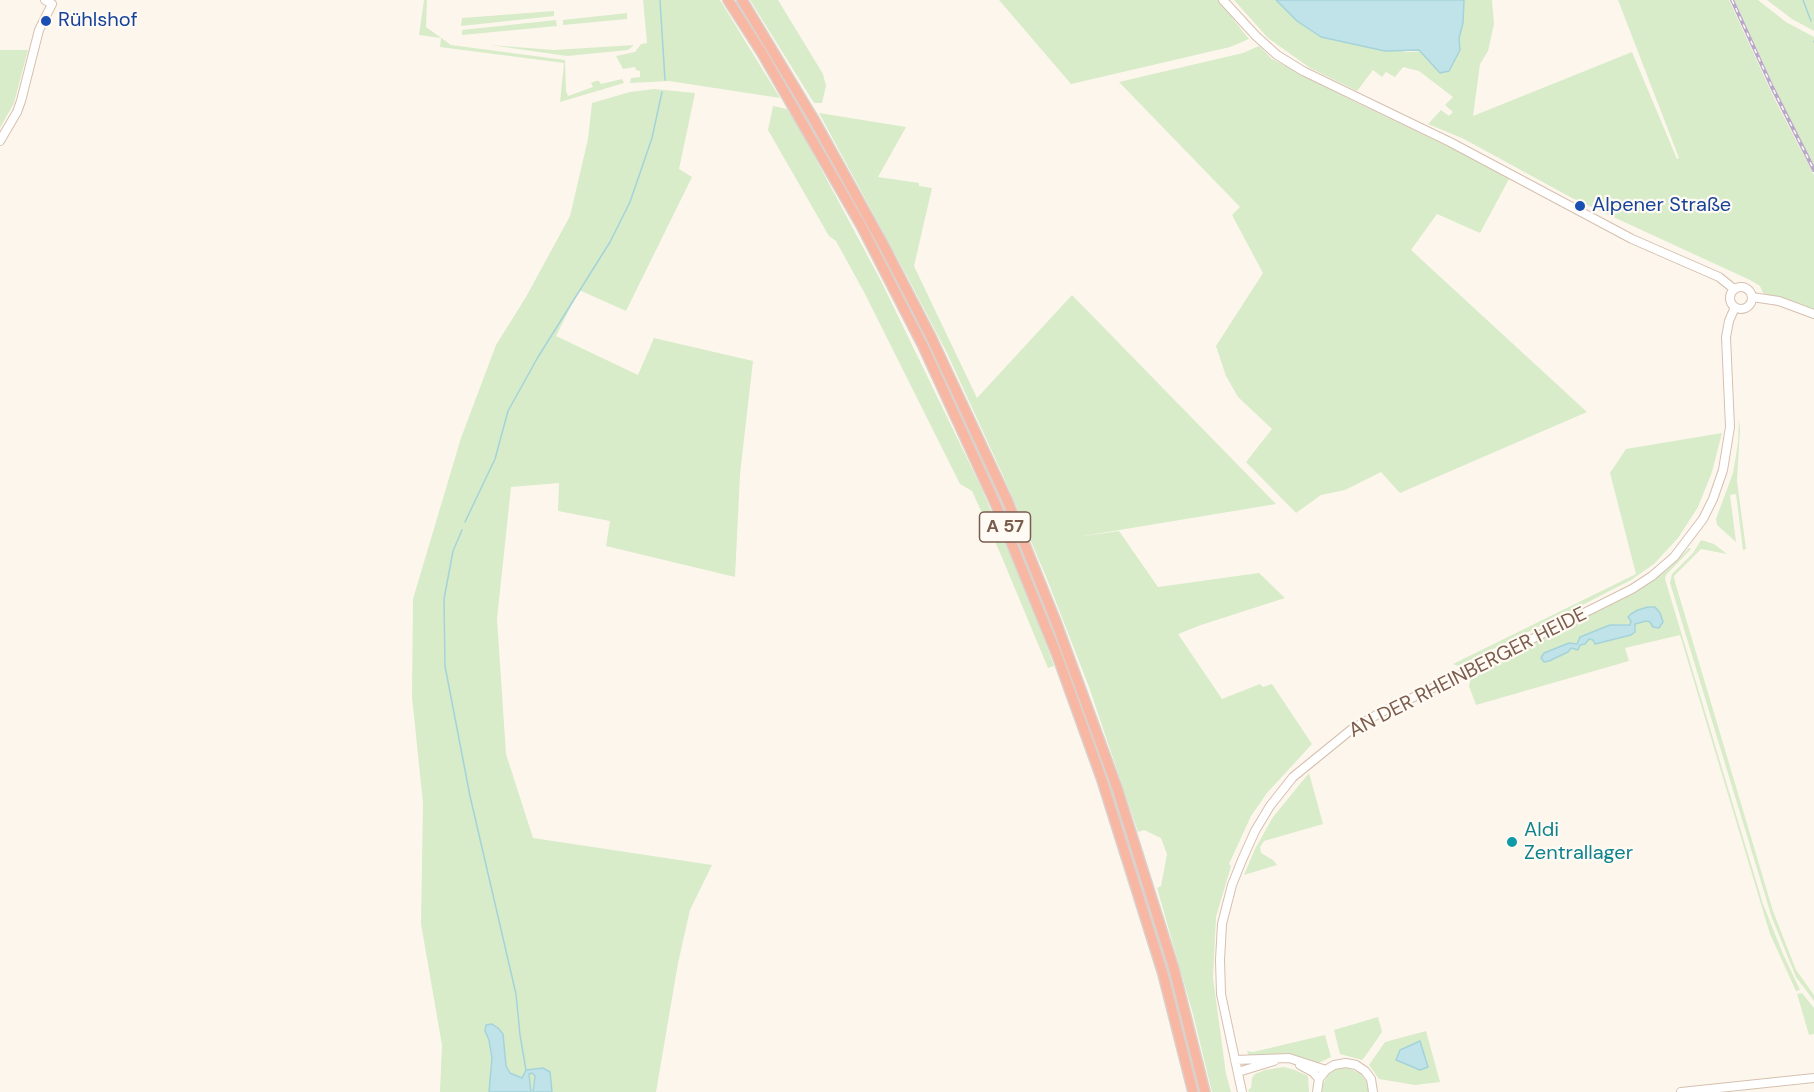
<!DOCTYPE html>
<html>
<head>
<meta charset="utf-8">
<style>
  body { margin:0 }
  canvas { display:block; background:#fdf6ec }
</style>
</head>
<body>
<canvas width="1814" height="1092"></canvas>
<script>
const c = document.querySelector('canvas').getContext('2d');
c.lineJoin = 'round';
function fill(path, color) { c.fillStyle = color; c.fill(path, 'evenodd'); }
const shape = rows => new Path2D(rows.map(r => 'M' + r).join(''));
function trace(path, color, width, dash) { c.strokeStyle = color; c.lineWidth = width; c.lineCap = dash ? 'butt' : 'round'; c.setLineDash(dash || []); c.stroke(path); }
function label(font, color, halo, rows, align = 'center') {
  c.font = font + ' "DM Sans",sans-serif'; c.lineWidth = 4.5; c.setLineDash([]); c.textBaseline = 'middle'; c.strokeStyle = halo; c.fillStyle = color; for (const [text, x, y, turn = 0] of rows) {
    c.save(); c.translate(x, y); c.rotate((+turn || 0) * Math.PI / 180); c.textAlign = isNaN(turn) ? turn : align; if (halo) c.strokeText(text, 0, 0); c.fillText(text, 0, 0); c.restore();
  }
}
fill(shape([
  [424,0,427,0,426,27,451,45,565,60,566,91,568,96,593,87,591,83,596,81,599,81,601,84,622,79,624,83,560,102,564,63,440,47,441,38,419,35],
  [643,0,720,0,780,98,669,81,630,83,631,78,640,77,640,71,636,70,635,67,623,69,616,56,635,52,641,44,647,43],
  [750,0,778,0,823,74,826,86,822,103,814,103],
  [999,0,1218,0,1249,39,1230,47,1071,84],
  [1234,0,1276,0,1297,21,1321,37,1407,52,1460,50,1459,38,1463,23,1464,0,1492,0,1494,24,1488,51,1480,64,1473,116,1632,52,1677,159,1679,158,1618,0,1729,0,1775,100,1814,175,1814,311,1763,293,1760,286,1750,280,1572,198,1464,139,1428,124,1441,110,1449,116,1453,112,1445,105,1453,97,1419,71,1403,67,1395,77,1386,72,1382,77,1373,70,1357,91,1310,68,1268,38],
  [1734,0,1758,0,1786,22,1814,37,1814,167,1779,97],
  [1767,0,1814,0,1814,31,1792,19],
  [554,11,554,16,461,26,462,18],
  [627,13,627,19,563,25,563,20],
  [556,20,557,26,462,35,462,30],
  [490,45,554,50,634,45,628,50,567,56],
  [1259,46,1272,59,1347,98,1472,158,1509,179,1480,233,1437,214,1411,250,1587,412,1400,493,1381,472,1345,490,1321,495,1296,513,1246,462,1272,429,1238,397,1226,376,1216,346,1263,273,1232,215,1240,207,1119,82,1243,53],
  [0,50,28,50,14,103,0,128],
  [654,89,695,93,679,169,692,177,626,311,579,290,556,336,638,375,654,338,753,361,740,474,735,577,606,546,610,521,558,511,559,483,511,487,497,619,506,754,533,838,712,865,690,910,678,963,656,1092,440,1092,442,1045,421,924,423,803,412,697,413,599,461,438,496,345,526,297,570,216,588,139,592,103,630,92],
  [773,106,787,109,802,133,881,281,981,487,1033,609,1054,666,1048,668,1001,555,972,491,960,484,864,292,836,241,829,236,768,130],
  [819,113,906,127,878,177,919,183,919,186,932,188,914,266,977,398,1072,295,1276,504,1077,537,1119,531,1158,587,1259,573,1285,598,1201,625,1178,634,1222,699,1260,684,1263,687,1272,684,1312,744,1267,793,1251,816,1229,864,1231,866,1216,917,1213,978,1226,1074,1231,1092,1212,1092,1193,1014,1157,888,1161,886,1167,854,1161,838,1144,830,1138,832,1089,687,1047,579,1001,471,947,353,908,278],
  [1739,418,1740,430,1737,481,1746,549,1743,550,1736,494,1730,495,1736,542,1717,525,1716,519,1733,473,1738,443],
  [1722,433,1712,472,1698,507,1678,538,1654,564,1631,580,1559,617,1458,666,1453,664,1636,574,1610,473,1626,449],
  [1701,540,1714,544,1727,554,1701,549,1674,576,1675,582,1773,911,1796,970,1814,995,1814,1001,1796,977,1772,918,1670,583,1672,574,1693,553],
  [1689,548,1691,549,1666,575,1665,579,1763,904,1783,954,1800,990,1796,991,1770,934,1680,635,1625,648,1629,661,1476,705,1469,686,1471,678,1484,669,1640,589,1669,568],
  [1309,773,1323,824,1264,841,1260,847,1261,853,1273,860,1277,865,1244,875,1255,849,1273,817],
  [1802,993,1814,1008,1814,1034,1809,1035,1797,994],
  [1378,1017,1382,1032,1364,1058,1362,1060,1340,1054,1334,1030],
  [1426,1031,1440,1082,1415,1085,1379,1079,1369,1065,1385,1042],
  [1325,1035,1331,1057,1316,1064,1284,1055,1249,1056,1247,1051,1253,1052],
  [1284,1067,1295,1070,1308,1076,1309,1092,1249,1092,1248,1090,1251,1088,1252,1078,1255,1074,1265,1070],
  [1346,1067,1361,1074,1366,1081,1369,1092,1322,1092,1323,1084,1329,1074,1338,1068]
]), '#d8ecc9');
const water = shape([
  [1276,0,1464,0,1463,23,1459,38,1460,50,1449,71,1440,73,1419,50,1385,51,1321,37,1297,21,1276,0],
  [1648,607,1655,607,1660,613,1663,622,1659,628,1653,627,1650,622,1646,621,1635,624,1635,632,1631,635,1595,644,1593,640,1589,639,1585,644,1580,645,1578,650,1571,648,1568,652,1549,661,1544,662,1541,658,1544,653,1569,643,1577,644,1580,637,1610,625,1630,625,1631,621,1628,617,1631,614,1638,610,1648,607],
  [492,1024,498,1028,503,1034,506,1066,510,1073,522,1078,526,1070,543,1068,550,1072,552,1092,533,1092,535,1076,532,1073,529,1074,531,1092,489,1092,492,1058,489,1040,485,1031,486,1025,492,1024],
  [1420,1041,1428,1067,1420,1070,1396,1060,1400,1050,1420,1041]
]);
fill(water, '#bfe3e8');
trace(water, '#a5d3da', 1.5);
trace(shape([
  [660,0,665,80],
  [1803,0,1811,21],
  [1814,41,1814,42],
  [465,522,495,459,508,411,538,357,610,242,630,202,652,138,662,92],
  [462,530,453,551,444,599,445,666,470,796,516,994,520,1035,526,1070]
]), '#a5d3da', 1.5);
const secondary = shape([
  [1223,0,1256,36,1277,55,1303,71,1450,142,1632,239,1719,277,1734,289],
  [0,141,17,112,21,101,39,30,52,4,45,0],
  '1730 298a11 11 0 1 1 22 0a11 11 0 1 1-22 0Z',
  [1752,297,1779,301,1814,314],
  [1235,1060,1289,1058,1326,1070],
  [1300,1065,1313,1072,1319,1079],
  [1238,1072,1274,1061],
  [1242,1092,1221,994,1220,960,1222,924,1232,885,1242,860,1255,831,1270,806,1293,777,1352,729,1380,713,1454,678,1632,589,1652,576,1674,557,1703,519,1713,499,1723,470,1730,427,1726,337,1729,321,1735,307],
  [1317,1092,1319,1079,1326,1070,1334,1065,1346,1063,1356,1065,1365,1071,1371,1079,1373,1092],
  [1681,1092,1814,1078]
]);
const highway = shape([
  [728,0,762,53,862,227,923,346,996,505,1057,655,1102,780,1163,974,1193,1092],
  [742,0,813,118,884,246,931,337,1007,500,1056,622,1117,788,1174,969,1205,1092]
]);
trace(secondary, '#d6c0b0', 10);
trace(highway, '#dad1cd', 12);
trace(secondary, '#fff', 8);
trace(highway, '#f7b7a3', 9);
const rail = shape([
  [1732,0,1772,87,1814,170]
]);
trace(rail, '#b9a8c9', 4);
trace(rail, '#fffaf3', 1.5, [4.5]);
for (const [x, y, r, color] of [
  [46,21,6,"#1a4fb4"],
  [1580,206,6,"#1a4fb4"],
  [1512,842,6,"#0f9aa8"]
]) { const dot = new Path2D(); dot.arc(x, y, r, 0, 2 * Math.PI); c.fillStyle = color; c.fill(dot); trace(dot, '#fffaf3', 2); }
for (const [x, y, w] of [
  [1005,527,51]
]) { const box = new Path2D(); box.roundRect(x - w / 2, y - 15, w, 30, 4.5); c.fillStyle = '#fffaf3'; c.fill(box); trace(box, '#7a5c4d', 1.5); }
label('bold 18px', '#7a5c4d', null, [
  ["A 57",1005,527]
]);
label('20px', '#164399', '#fffaf3', [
  ["Rühlshof",58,21],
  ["Alpener Straße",1592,206]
], 'left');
label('20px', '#7a5c4d', '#fffaf3', [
  ["AN DER RHEINBERGER HEIDE",1468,673,-27]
]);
label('20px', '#0d838f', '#fffaf3', [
  ["Aldi",1524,831],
  ["Zentrallager",1524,854]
], 'left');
</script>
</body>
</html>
